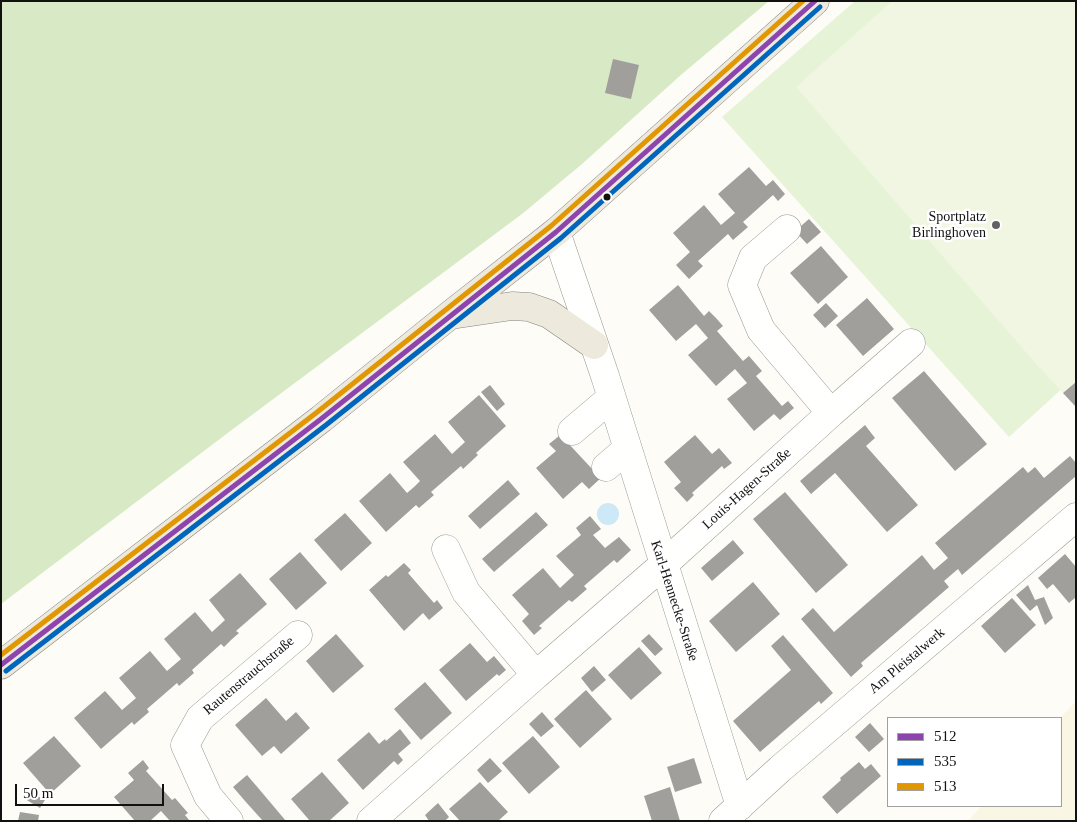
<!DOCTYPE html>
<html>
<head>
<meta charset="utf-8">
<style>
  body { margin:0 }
  #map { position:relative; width:1077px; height:822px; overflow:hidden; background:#fdfcf7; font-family:"Times New Roman",serif }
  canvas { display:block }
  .frame { position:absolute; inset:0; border:2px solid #111; pointer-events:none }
  .legend { position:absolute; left:887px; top:717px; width:175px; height:90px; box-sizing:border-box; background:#fff; border:1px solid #a0a0a0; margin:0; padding:6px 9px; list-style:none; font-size:15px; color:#111 }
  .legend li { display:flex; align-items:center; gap:10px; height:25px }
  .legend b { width:25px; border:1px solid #a0a0a0 }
  .scale { position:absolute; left:15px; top:784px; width:149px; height:22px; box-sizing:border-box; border:2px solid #111; border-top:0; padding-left:6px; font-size:15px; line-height:18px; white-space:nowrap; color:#111; -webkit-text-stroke:4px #fff; paint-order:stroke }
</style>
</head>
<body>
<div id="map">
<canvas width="1077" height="822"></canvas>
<div class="frame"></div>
<ul class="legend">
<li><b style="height:6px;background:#8e44ad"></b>512</li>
<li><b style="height:6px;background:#0065bd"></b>535</li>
<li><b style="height:6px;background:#e09702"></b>513</li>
</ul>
<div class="scale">50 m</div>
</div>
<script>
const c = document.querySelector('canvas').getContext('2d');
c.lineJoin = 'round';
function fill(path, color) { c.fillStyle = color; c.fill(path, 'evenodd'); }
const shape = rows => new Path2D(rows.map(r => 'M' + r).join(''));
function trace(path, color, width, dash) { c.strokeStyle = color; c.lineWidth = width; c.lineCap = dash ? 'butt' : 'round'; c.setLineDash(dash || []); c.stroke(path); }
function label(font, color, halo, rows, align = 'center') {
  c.font = font + ' "Times New Roman",serif'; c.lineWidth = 5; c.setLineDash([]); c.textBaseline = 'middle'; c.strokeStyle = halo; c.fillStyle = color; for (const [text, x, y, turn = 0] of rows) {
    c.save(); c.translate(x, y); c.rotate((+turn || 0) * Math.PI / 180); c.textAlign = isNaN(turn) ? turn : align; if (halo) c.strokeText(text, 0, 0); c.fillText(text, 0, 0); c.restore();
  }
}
fill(shape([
  [1076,701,1076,821,968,821,981,806,1061,806,1060,718]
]), '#f9f7e4');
fill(shape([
  [855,1,913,1,1065,386,1009,437,722,117]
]), '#e7f3d7');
fill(shape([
  [1,1,769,1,682,74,582,164,522,214,233,429,1,604]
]), '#d8eac5');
fill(shape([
  [892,1,1076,1,1076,407,1036,364,796,87]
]), '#f0f6e1');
fill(shape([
  '597 514a11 11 0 1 1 22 0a11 11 0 1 1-22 0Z'
]), '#cde8f7');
fill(shape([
  [613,59,639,65,631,99,605,93],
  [749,167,766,186,773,180,785,194,778,201,773,195,743,222,748,227,733,240,728,234,698,261,703,266,689,279,676,265,690,252,673,233,704,205,721,225,735,213,718,194],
  [809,219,821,232,807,244,795,231],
  [821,246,848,277,818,304,790,273],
  [678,285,704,316,709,311,716,318,723,326,717,331,743,361,749,356,755,363,762,371,756,376,782,406,788,401,794,408,780,420,774,414,754,431,727,399,747,383,735,369,716,386,688,355,708,338,696,324,676,341,649,310],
  [867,298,894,329,863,356,836,325],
  [826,303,838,316,825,328,813,315],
  [924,371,987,444,955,471,892,398],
  [1076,382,1076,407,1063,393],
  [490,385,505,404,497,411,481,392],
  [479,395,506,426,476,453,478,455,463,469,461,466,431,492,434,495,419,508,416,505,386,532,359,501,390,473,407,493,414,487,420,481,403,462,435,434,452,454,465,442,448,422],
  [865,425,875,438,866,446,918,505,887,532,835,473,811,494,800,481],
  [564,432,567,442,594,471,603,476,589,489,582,482,563,499,536,468,556,451,549,444],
  [695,435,712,454,719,448,732,463,724,469,722,466,692,493,694,495,687,502,674,488,681,482,664,462],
  [1070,456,1076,463,1076,476,962,575,958,569,944,581,949,587,861,663,863,666,851,677,801,619,813,608,834,632,922,555,934,570,948,558,935,543,1023,467,1028,473,1035,467,1044,478],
  [508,480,520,494,480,529,468,516],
  [785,492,848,565,816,593,753,519],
  [536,512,548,525,494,572,482,559],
  [345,513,372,543,341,571,314,540],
  [590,516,601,529,593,535,605,548,619,537,631,550,617,563,614,560,584,586,587,589,579,596,572,602,569,600,539,626,542,628,534,635,522,621,529,614,512,595,543,568,560,588,574,575,556,556,581,535,576,528],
  [733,540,744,553,712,581,701,568],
  [300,552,327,583,296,610,269,579],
  [1065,554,1076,567,1076,597,1069,603,1053,584,1047,589,1038,578],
  [404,563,411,570,408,573,434,603,437,600,443,608,429,620,423,613,404,631,369,590,386,575,388,577],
  [240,573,267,604,236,631,239,633,231,640,224,647,221,644,192,670,194,673,179,686,177,683,147,709,149,712,142,718,134,725,132,722,101,749,74,718,105,691,122,710,136,698,119,678,150,651,167,671,181,659,164,639,195,612,212,632,225,620,209,600],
  [753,582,780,614,736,652,709,621],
  [1028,585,1035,600,1044,597,1053,618,1045,625,1037,605,1030,611,1016,595],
  [1012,598,1036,625,1005,653,981,626],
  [336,634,364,666,333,693,306,661],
  [649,634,663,649,655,656,641,641],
  [783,635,833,693,821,704,819,701,760,752,733,721,791,670,771,646],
  [470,643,487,662,494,656,506,670,499,676,497,674,466,701,439,670],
  [639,647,662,673,631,700,608,675],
  [594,666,606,680,592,692,581,678],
  [425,682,452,713,421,740,394,709],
  [586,690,612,719,580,748,554,719],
  [266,698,286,721,296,712,310,728,281,754,274,746,262,756,235,725],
  [542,712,554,726,541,737,529,724],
  [870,723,884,739,869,752,855,737],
  [400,729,411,743,398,754,403,760,398,765,394,761,363,790,337,760,369,732,379,744,385,739,386,741],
  [54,736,81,766,50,794,23,763],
  [533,736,560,767,529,794,502,763],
  [490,758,502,771,488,783,477,770],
  [694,758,702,783,675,792,667,767],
  [143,760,149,768,146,771,172,800,175,798,188,813,185,815,190,821,170,821,161,811,150,821,135,821,114,797,134,780,128,773],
  [859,762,865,769,871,764,881,776,837,814,822,797,841,780,840,778],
  [322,772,349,803,329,821,310,821,291,799],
  [247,775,259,789,286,821,263,821,245,801,233,787],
  [480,782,508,812,498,821,460,821,449,809],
  [670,787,680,821,652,821,644,796],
  [29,791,45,800,40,808,25,799],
  [438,803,449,817,445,821,429,821,425,815],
  [20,812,39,815,38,821,18,821]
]), '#a19f9c');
const minor = shape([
  [556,232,605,376,740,806],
  [831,413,911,343],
  [572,431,611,398],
  [606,467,627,449],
  [536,675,663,565,831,413,761,330,742,285,753,258,787,229],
  [229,821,208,796,185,745,200,718,298,635],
  [371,821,536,675,466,592,446,549],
  [723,821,780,769,1076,517]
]);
const major = shape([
  [451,315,512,306,529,307,549,314,594,345],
  [1,665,321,419,450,315,556,232,815,1]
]);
trace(minor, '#979795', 29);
trace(major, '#858482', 29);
trace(minor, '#fffffe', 28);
trace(major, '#ede9dc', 28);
trace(shape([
  [1,665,321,419,556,232,815,1]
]), '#8e44ad', 5);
trace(shape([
  [6,671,326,425,561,238,820,7]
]), '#0065bd', 5);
trace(shape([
  [1,655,316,413,551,226,803,1]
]), '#e09702', 5);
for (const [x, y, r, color] of [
  [607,197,4.5,"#111"],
  [996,225,5,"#646362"]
]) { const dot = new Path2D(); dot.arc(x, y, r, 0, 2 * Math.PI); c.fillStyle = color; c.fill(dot); trace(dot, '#fff', 2); }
label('14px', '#111', '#fff', [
  ["Sportplatz",986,217],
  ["Birlinghoven",986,233]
], 'right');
label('14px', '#111', '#fff', [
  ["Louis-Hagen-Straße",747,489,-42],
  ["Karl-Hennecke-Straße",674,601,72],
  ["Am Pleistalwerk",907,661,-40],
  ["Rautenstrauchstraße",249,676,-40]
]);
</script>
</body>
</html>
